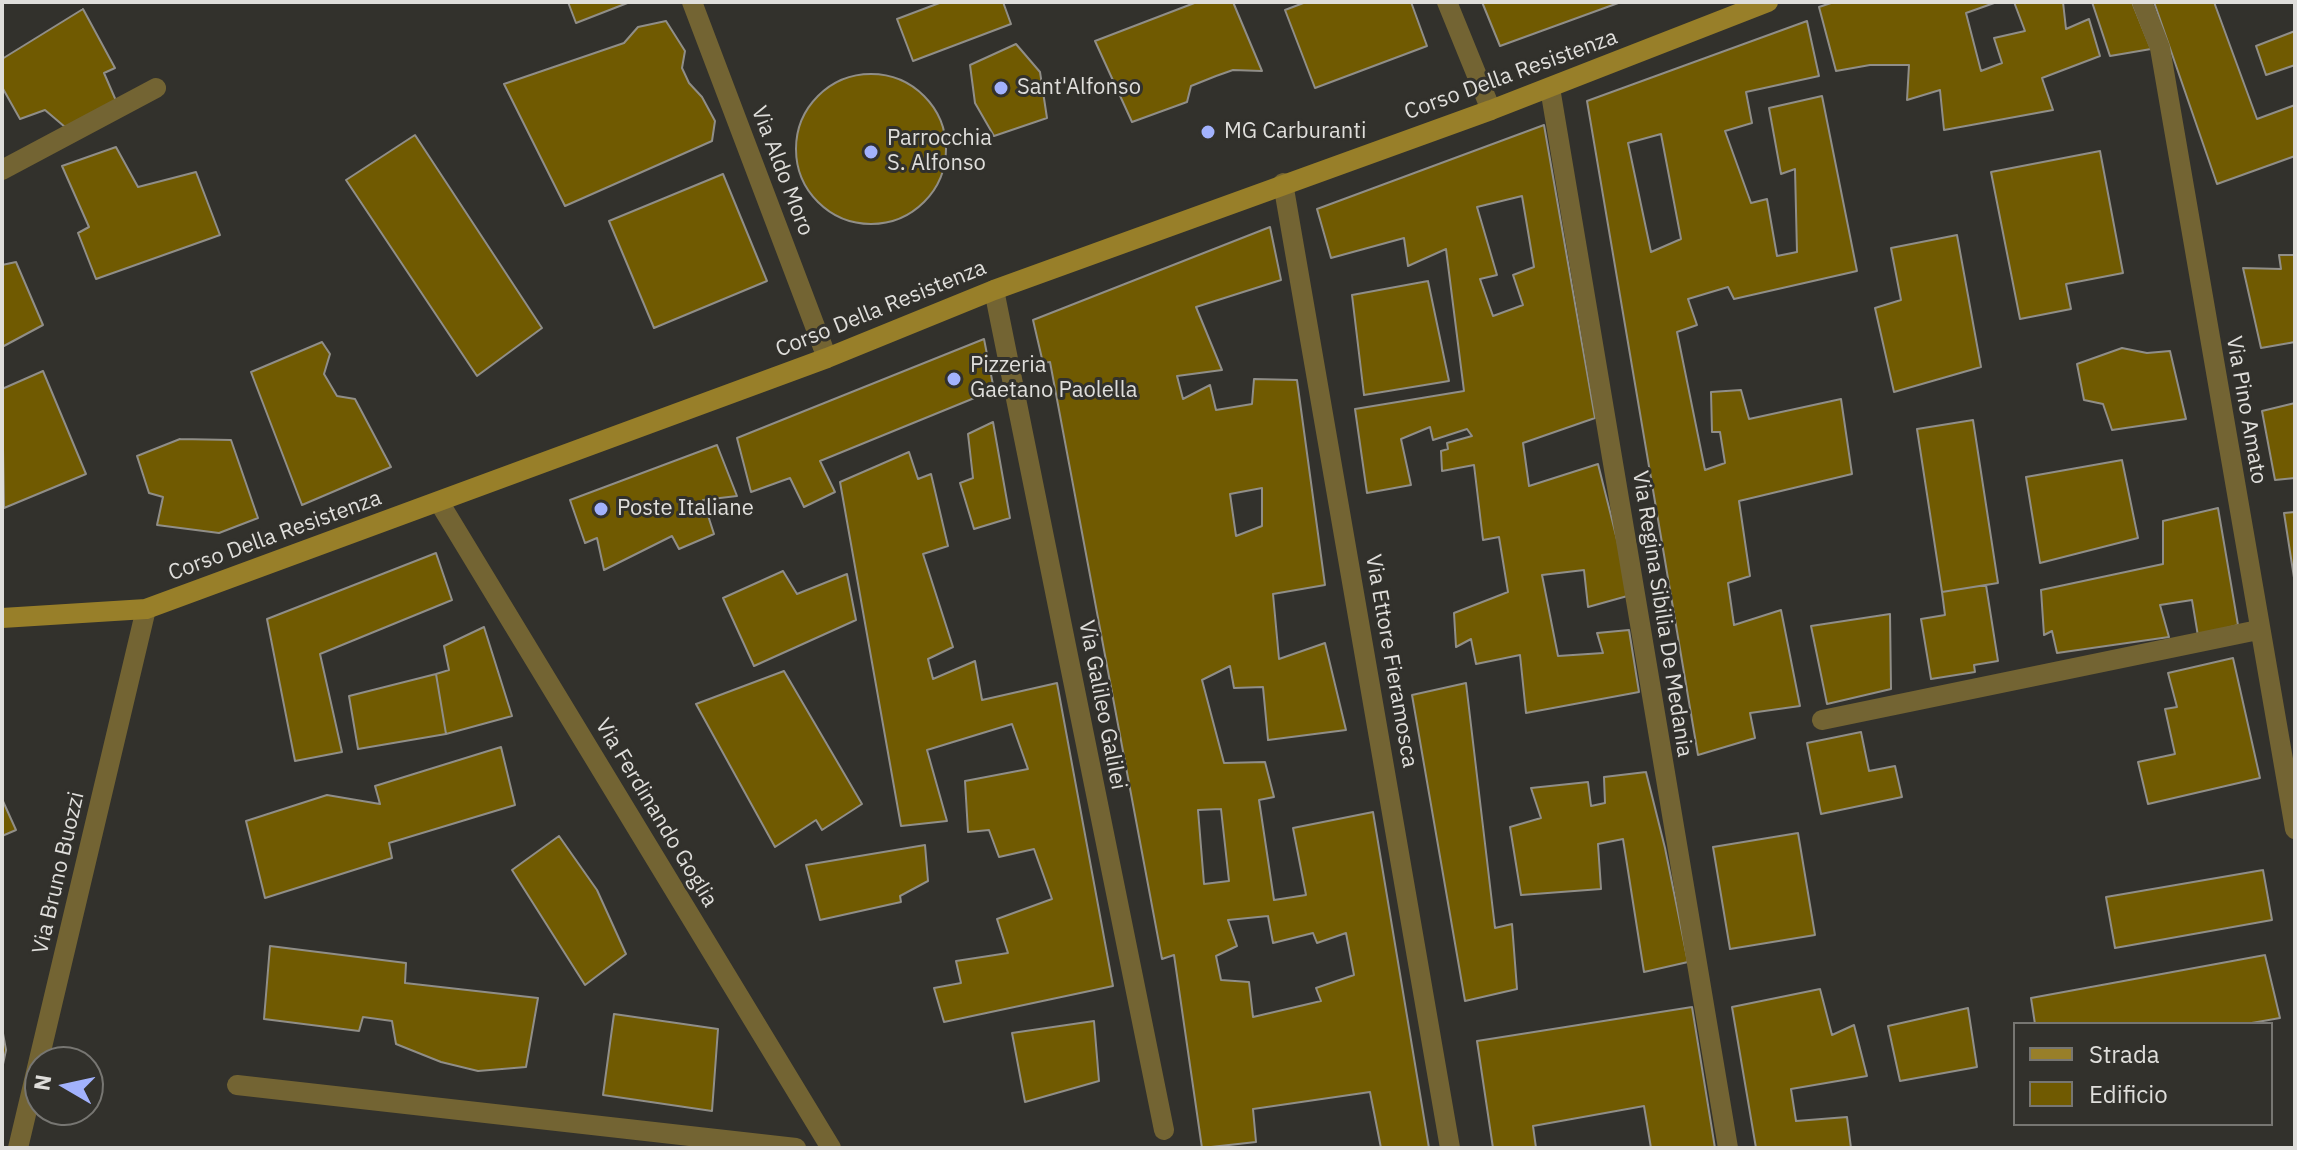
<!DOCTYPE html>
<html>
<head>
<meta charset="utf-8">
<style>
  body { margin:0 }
  #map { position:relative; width:2297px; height:1150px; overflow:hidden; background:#32312c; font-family:"IBM Plex Sans",sans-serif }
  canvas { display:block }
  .frame { position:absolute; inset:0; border:4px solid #dfdedb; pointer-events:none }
  .legend { position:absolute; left:2013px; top:1022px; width:260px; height:104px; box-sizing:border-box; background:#32312c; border:2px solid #777672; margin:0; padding:10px 14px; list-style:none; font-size:24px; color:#dfdedb }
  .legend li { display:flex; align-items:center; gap:16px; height:40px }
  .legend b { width:40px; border:2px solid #777672 }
  .north { position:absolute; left:24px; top:1046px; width:80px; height:80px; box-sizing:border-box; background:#32312c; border:2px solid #777672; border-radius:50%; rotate:279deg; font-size:22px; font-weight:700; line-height:32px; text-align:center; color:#dfdedb }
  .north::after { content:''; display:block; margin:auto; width:28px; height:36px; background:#a2b2fd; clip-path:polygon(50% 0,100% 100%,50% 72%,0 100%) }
</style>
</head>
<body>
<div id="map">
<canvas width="2297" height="1150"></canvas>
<div class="frame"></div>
<ul class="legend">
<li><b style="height:10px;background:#987f29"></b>Strada</li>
<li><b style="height:22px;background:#705a01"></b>Edificio</li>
</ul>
<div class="north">N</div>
</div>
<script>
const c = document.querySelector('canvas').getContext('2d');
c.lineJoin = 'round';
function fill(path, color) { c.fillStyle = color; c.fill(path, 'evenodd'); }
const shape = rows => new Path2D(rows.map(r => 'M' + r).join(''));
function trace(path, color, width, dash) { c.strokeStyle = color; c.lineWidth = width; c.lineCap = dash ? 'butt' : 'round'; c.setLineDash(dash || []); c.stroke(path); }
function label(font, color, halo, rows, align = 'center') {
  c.font = font + ' "IBM Plex Sans",sans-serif'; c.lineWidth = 6; c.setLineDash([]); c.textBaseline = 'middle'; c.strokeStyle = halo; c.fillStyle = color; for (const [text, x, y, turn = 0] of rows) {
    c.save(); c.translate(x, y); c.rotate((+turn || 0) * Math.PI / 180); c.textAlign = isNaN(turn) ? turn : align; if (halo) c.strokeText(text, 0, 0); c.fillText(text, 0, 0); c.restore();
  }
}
const building = shape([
  [568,2,630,2,576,23,568,2],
  [942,2,1003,2,1011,24,913,61,897,19,942,2],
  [1197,2,1233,2,1262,71,1233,70,1216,76,1191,86,1187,102,1132,122,1095,41,1197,2],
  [1306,2,1411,2,1427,46,1315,88,1285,10,1306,2],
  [1482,2,1621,2,1500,46,1482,2],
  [1834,2,1997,2,1966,13,1981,71,2002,63,1994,38,2025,31,2014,2,2063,2,2066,29,2089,19,2100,56,2042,78,2053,110,1944,130,1940,90,1907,100,1909,65,1870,65,1836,71,1819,7,1834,2],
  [2092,2,2132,2,2151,49,2110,56,2092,2],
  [2154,2,2214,2,2257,119,2295,105,2295,156,2217,184,2154,2],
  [83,9,115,68,104,73,117,103,65,127,45,110,20,119,2,87,2,59,83,9],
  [666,21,685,51,682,68,689,83,702,97,715,121,712,141,565,206,504,84,624,43,638,27,666,21],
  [1807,21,1819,76,1746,92,1752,123,1725,131,1751,203,1767,199,1777,256,1797,252,1795,169,1781,174,1769,108,1822,96,1857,271,1734,299,1728,287,1688,299,1697,325,1677,332,1705,470,1725,463,1720,432,1712,432,1711,392,1741,390,1749,419,1841,399,1852,474,1739,501,1750,576,1728,583,1734,625,1781,610,1800,706,1750,713,1755,738,1698,755,1587,101,1807,21],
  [1661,134,1681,239,1651,252,1628,143,1661,134],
  [2295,31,2295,65,2266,75,2256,46,2295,31],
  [1016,44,1040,72,1047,118,994,136,975,103,970,65,1016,44],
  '796 149a75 75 0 1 1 150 0a75 75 0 1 1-150 0Z',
  [1544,125,1595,418,1523,443,1529,486,1598,464,1631,595,1588,607,1584,570,1542,575,1558,656,1603,653,1597,633,1629,630,1639,692,1526,713,1520,655,1476,664,1471,639,1456,647,1454,613,1508,592,1499,537,1483,540,1474,465,1442,471,1441,451,1448,449,1447,443,1472,436,1467,429,1433,440,1430,427,1401,439,1411,485,1367,493,1355,409,1464,391,1446,249,1408,266,1404,238,1331,258,1317,209,1544,125],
  [1522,196,1534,267,1513,275,1523,305,1493,316,1480,279,1497,275,1477,207,1522,196],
  [415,135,542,328,477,376,346,180,415,135],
  [116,147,138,187,196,172,220,235,96,279,78,233,89,227,62,166,116,147],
  [2100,151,2123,273,2066,284,2071,309,2020,319,1991,172,2100,151],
  [723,174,767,281,654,328,609,221,723,174],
  [1270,227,1281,280,1196,307,1222,370,1177,376,1183,399,1210,385,1216,410,1252,404,1254,379,1297,380,1325,585,1273,594,1279,659,1325,643,1346,730,1268,740,1263,687,1234,688,1230,666,1202,680,1224,763,1265,762,1274,797,1259,800,1274,900,1306,895,1293,828,1373,812,1429,1148,1381,1148,1370,1092,1253,1109,1256,1142,1202,1148,1174,955,1162,959,1050,362,1043,363,1033,320,1270,227],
  [1262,488,1262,526,1236,536,1230,494,1262,488],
  [1221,809,1229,881,1204,884,1198,810,1221,809],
  [1268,916,1273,943,1313,933,1317,943,1346,933,1354,975,1316,988,1321,1001,1253,1017,1249,982,1221,980,1216,956,1237,946,1228,920,1268,916],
  [1957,235,1981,367,1894,392,1875,308,1901,300,1891,248,1957,235],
  [2279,255,2295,255,2295,342,2261,348,2243,268,2281,269,2279,255],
  [16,262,43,325,2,347,2,265,16,262],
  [1428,281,1449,381,1364,395,1352,295,1428,281],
  [984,339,994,390,820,461,835,492,804,507,790,478,751,492,737,438,984,339],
  [322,342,330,354,324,374,337,396,355,399,391,467,302,505,251,372,322,342],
  [2122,348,2147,353,2170,351,2186,419,2112,430,2103,404,2084,400,2077,364,2122,348],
  [43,371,86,474,4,508,2,389,43,371],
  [2295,403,2295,478,2275,480,2262,411,2295,403],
  [1973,420,1998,583,1942,592,1917,429,1973,420],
  [993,422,1010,518,974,529,960,483,973,478,968,434,993,422],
  [180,439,231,440,258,518,219,533,157,525,163,497,149,493,137,456,180,439],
  [717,445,737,496,703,500,714,534,679,549,672,536,604,570,597,538,585,543,570,500,717,445],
  [909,452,918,479,931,474,948,546,923,554,953,647,928,659,933,679,975,661,982,700,1057,683,1113,986,944,1022,934,988,961,983,956,961,1008,953,997,919,1052,899,1034,849,999,857,989,830,968,832,965,781,1028,769,1012,724,927,750,947,821,901,826,840,482,909,452],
  [2122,460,2138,538,2040,563,2026,477,2122,460],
  [2218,508,2238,625,2198,636,2192,600,2160,605,2169,637,2057,653,2052,631,2044,635,2041,590,2163,564,2163,521,2218,508],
  [2295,512,2295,584,2284,513,2295,512],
  [436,553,452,600,320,654,342,752,295,761,267,619,436,553],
  [783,571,797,594,847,574,856,620,754,666,723,598,783,571],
  [1986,585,1998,661,1974,665,1975,672,1931,679,1921,619,1945,615,1942,592,1986,585],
  [1890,614,1891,689,1827,704,1811,626,1890,614],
  [484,627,512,716,446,734,436,674,449,670,444,646,484,627],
  [2233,658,2260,778,2148,804,2138,762,2175,754,2165,709,2177,707,2168,673,2233,658],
  [784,671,862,804,822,830,816,820,775,847,696,704,784,671],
  [436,674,446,734,358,749,349,696,436,674],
  [1466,683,1495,928,1512,924,1517,989,1465,1001,1412,695,1466,683],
  [1861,732,1869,771,1895,766,1902,797,1821,814,1807,743,1861,732],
  [501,747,515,805,389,843,392,858,265,898,246,821,327,795,380,804,375,786,501,747],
  [1646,772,1665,848,1688,962,1644,972,1623,839,1598,844,1601,889,1521,895,1510,827,1541,818,1531,788,1588,782,1591,806,1605,803,1604,777,1646,772],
  [2,799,16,830,2,836,2,799],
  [1798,833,1815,935,1730,949,1713,847,1798,833],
  [559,836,597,890,626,954,585,985,512,870,559,836],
  [925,845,928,881,900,896,901,902,820,920,806,865,925,845],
  [2263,870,2272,920,2115,948,2106,897,2263,870],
  [270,946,406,963,405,983,538,998,526,1067,478,1071,441,1062,396,1044,392,1021,363,1017,359,1031,264,1019,270,946],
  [2265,955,2280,1018,2246,1024,2035,1024,2031,998,2265,955],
  [1820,989,1832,1035,1854,1025,1867,1076,1791,1089,1796,1121,1847,1117,1851,1148,1756,1148,1732,1007,1820,989],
  [1692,1007,1715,1148,1651,1148,1644,1106,1533,1126,1536,1148,1493,1148,1477,1041,1692,1007],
  [1968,1008,1977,1067,1900,1081,1888,1026,1968,1008],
  [614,1014,718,1029,712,1111,603,1095,614,1014],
  [1094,1021,1099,1081,1025,1102,1012,1033,1094,1021],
  [2,1028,6,1050,2,1069,2,1028]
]);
fill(building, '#705a01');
trace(building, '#908e88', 2);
trace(shape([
  [692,2,827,358],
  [1447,2,1491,110],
  [2142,2,2160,48,2295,829],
  [1550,88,1728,1148],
  [2,170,156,88],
  [1283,183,1450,1148],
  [994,290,1164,1130],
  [439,502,831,1148],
  [1822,720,2258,630],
  [237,1085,796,1148]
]), '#736433', 20);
trace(shape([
  [18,1148,146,609]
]), '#736433', 20);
trace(shape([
  [2,618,146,609,827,358,994,290,1491,110,1768,2]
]), '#987f29', 20);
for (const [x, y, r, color] of [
  [1001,88,8,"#a2b2fd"],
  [1208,132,8,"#a2b2fd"],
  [871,152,8,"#a2b2fd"],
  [954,379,8,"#a2b2fd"],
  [601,509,8,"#a2b2fd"]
]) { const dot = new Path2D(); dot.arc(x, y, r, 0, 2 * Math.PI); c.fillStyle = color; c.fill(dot); trace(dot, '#32312c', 3); }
label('22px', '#dfdedb', '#32312c', [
  ["Corso Della Resistenza",1511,75,-20],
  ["Via Aldo Moro",782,171,69],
  ["Corso Della Resistenza",881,309,-22],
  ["Via Pino Amato",2246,410,80],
  ["Corso Della Resistenza",275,536,-20],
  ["Via Regina Sibilia De Medania",1662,614,81],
  ["Via Ettore Fieramosca",1391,661,80],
  ["Via Galileo Galilei",1102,705,79],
  ["Via Ferdinando Goglia",656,813,59],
  ["Via Bruno Buozzi",59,873,-77]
]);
label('22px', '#dfdedb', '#32312c', [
  ["Sant'Alfonso",1017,88],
  ["MG Carburanti",1224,132],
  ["Parrocchia",887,139],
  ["S. Alfonso",887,164],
  ["Pizzeria",970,366],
  ["Gaetano Paolella",970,391],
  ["Poste Italiane",617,509]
], 'left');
</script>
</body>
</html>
